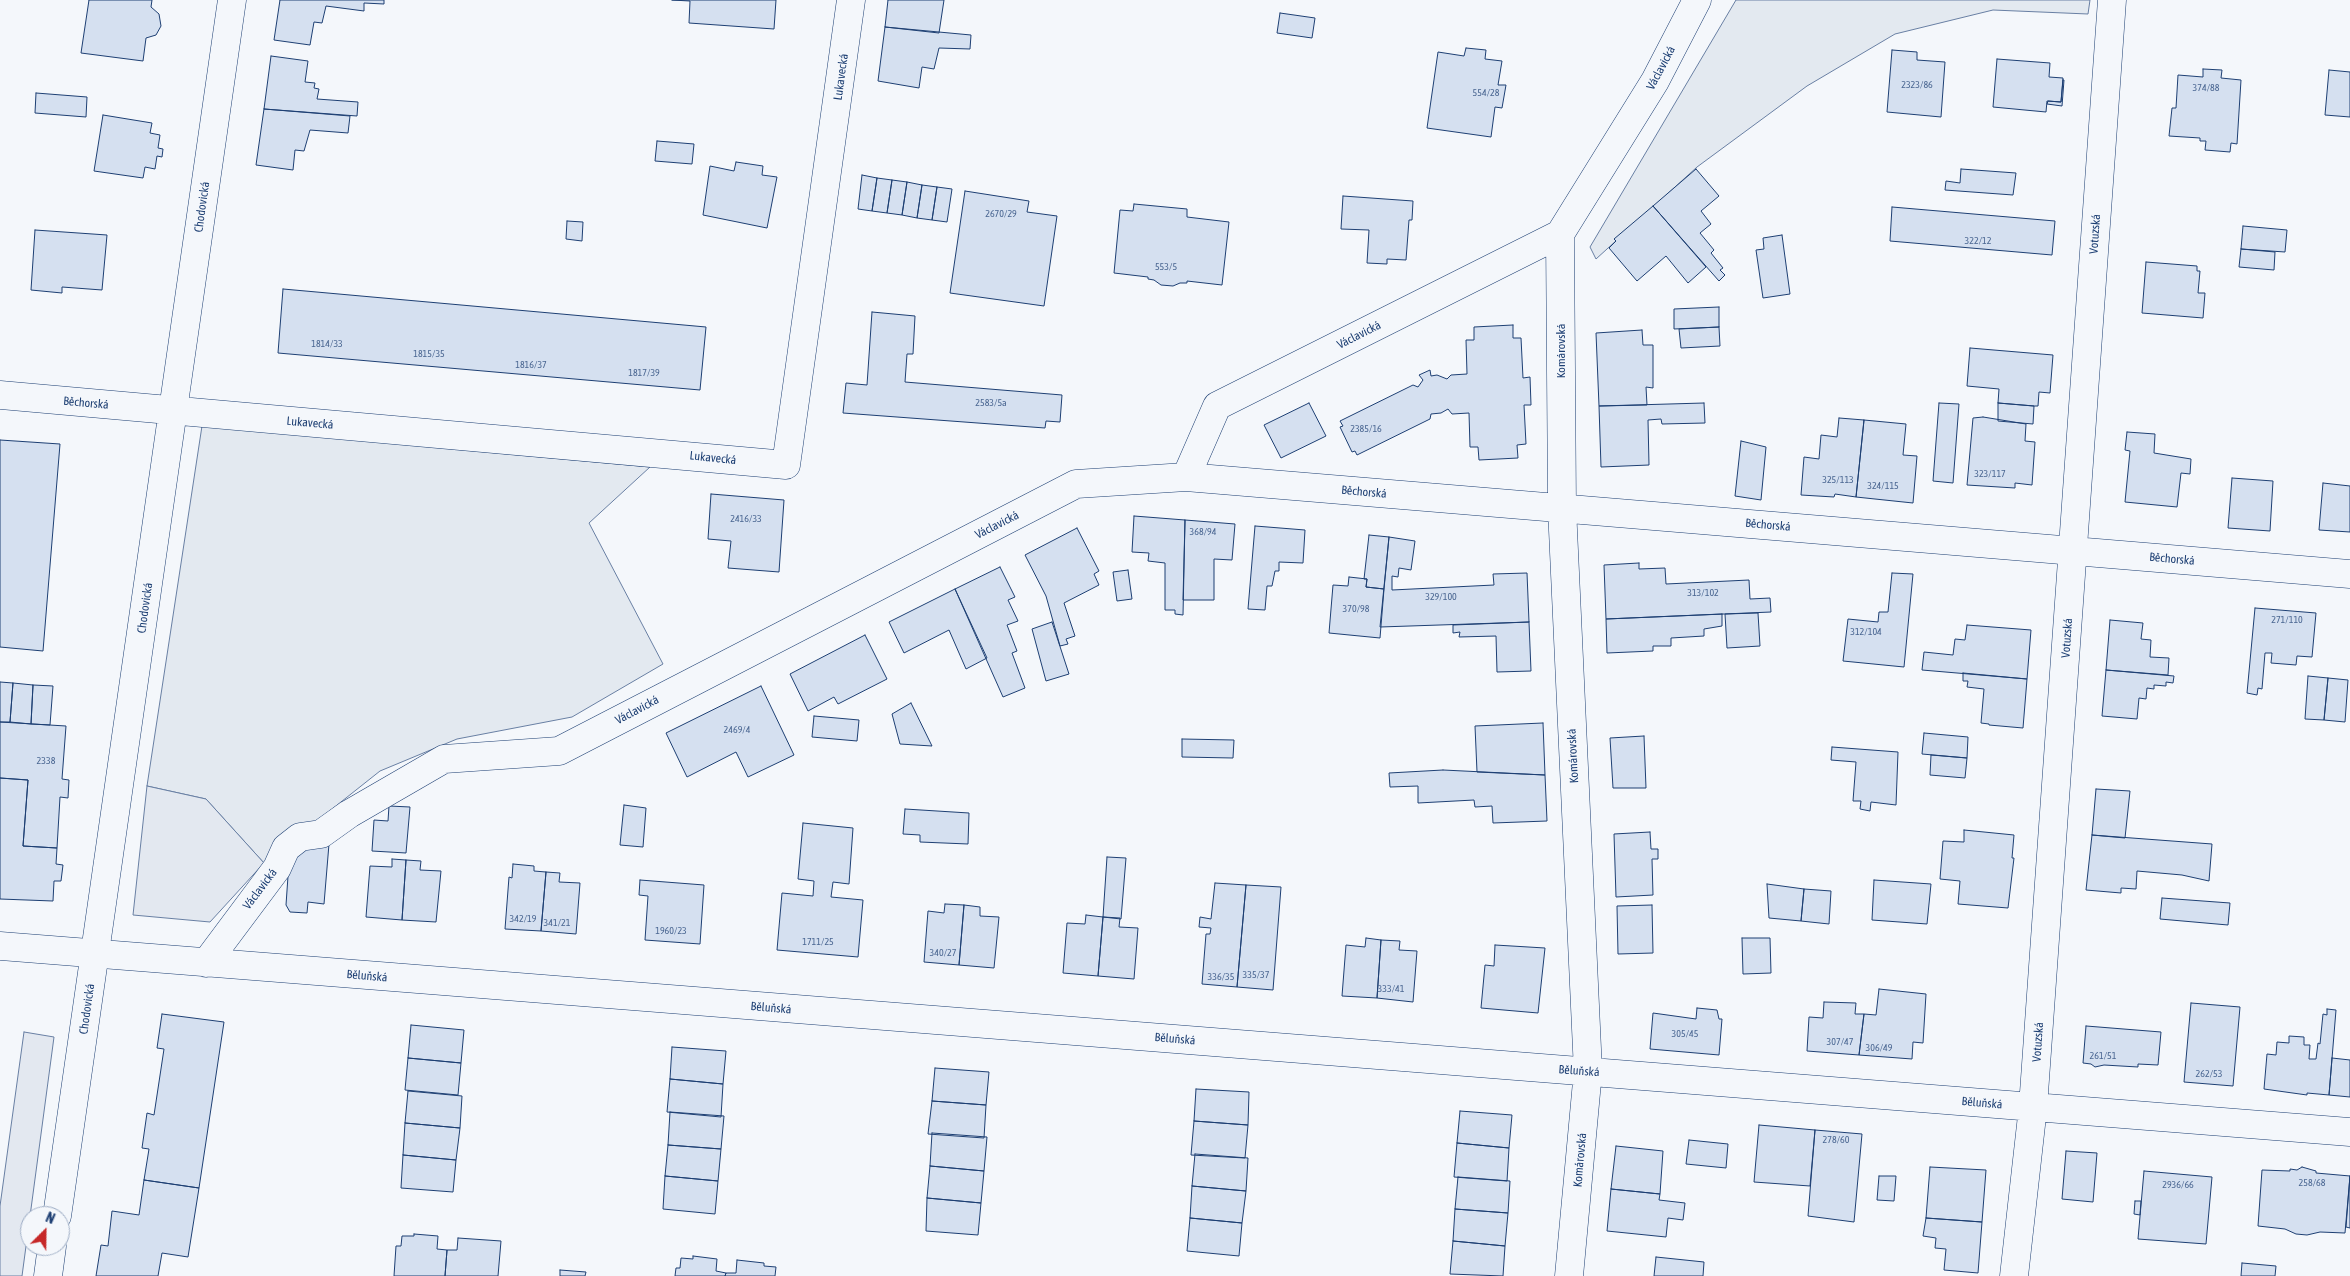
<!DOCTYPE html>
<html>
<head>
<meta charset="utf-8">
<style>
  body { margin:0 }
  #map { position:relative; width:2350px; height:1276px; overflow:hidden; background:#f4f7fb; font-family:"Asap Condensed",sans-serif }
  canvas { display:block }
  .north { position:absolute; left:20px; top:1206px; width:50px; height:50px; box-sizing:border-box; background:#f4f7fb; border:1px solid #9eadc5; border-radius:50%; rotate:23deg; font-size:14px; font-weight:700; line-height:20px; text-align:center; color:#1d3f73 }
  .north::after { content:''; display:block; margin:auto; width:18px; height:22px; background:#c62828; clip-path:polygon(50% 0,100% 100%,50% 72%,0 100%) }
</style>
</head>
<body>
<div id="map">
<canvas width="2350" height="1276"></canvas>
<div class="north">N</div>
</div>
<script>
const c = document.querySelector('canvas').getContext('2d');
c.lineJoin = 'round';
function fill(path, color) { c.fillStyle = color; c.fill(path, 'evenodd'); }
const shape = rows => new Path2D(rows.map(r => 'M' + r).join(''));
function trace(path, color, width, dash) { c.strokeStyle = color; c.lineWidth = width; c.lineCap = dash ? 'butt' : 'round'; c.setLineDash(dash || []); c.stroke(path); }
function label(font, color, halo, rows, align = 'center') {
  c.font = font + ' "Asap Condensed",sans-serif'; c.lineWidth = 4; c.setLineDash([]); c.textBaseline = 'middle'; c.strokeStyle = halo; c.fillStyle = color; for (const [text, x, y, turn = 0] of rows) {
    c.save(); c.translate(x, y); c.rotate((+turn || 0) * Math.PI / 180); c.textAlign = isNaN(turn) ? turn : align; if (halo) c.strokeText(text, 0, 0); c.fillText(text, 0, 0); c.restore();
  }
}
const green = shape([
  [1736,0,2090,0,2088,14,1993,10,1895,34,1807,86,1697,167,1596,259,1590,247,1736,0],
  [202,426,650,467,589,523,663,664,572,717,457,739,380,771,264,863,206,799,147,786,202,426]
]);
fill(green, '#e3e9f0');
trace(green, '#687fa3', 1);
const parking = shape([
  [147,786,206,799,264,863,210,922,133,915,147,786],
  [24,1032,54,1037,22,1276,0,1276,0,1206,24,1032]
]);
fill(parking, '#e3e8f0');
trace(parking, '#687fa3', 1);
const building = shape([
  [89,0,152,0,151,7,159,14,161,26,156,35,146,38,143,61,81,53,89,0],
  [280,0,384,0,384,4,364,3,364,11,326,6,322,23,314,22,310,45,274,40,280,0],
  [672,0,776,0,774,29,689,23,690,1,672,0],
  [888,0,944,0,939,33,885,27,888,0],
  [1280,13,1315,18,1312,38,1277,33,1280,13],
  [885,27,971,35,970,49,939,48,934,69,922,67,919,88,878,81,885,27],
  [1466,48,1486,50,1485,59,1502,61,1498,85,1506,85,1502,108,1495,107,1491,137,1427,128,1438,52,1464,56,1466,48],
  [1892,50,1917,52,1917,60,1945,62,1941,117,1887,112,1892,50],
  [271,56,308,61,305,82,315,83,314,88,319,89,317,99,358,102,357,116,264,109,271,56],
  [1997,59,2050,63,2049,77,2063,78,2061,102,2047,101,2046,112,1993,107,1997,59],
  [2203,69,2222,70,2221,78,2241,80,2237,144,2231,143,2230,152,2205,150,2206,141,2200,141,2200,138,2169,136,2172,108,2176,108,2178,75,2203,77,2203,69],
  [2329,70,2350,72,2350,117,2325,115,2329,70],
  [2063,80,2064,80,2062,106,2047,104,2048,101,2061,102,2063,80],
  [36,93,87,97,86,117,35,113,36,93],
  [264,109,350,116,348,133,310,130,304,151,295,150,293,170,256,165,264,109],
  [103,115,152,123,150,133,160,135,158,148,163,149,162,157,157,156,155,169,145,167,143,178,94,171,103,115],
  [657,141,694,144,692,164,655,161,657,141],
  [736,162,763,166,762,175,777,177,767,228,703,215,710,166,734,171,736,162],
  [1696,169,1719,196,1701,211,1711,224,1700,233,1714,250,1711,253,1723,268,1720,270,1725,275,1719,281,1653,206,1696,169],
  [1961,169,2016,173,2013,195,1945,190,1946,181,1960,183,1961,169],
  [862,175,877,178,872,211,858,209,862,175],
  [877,178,892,180,887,213,872,211,877,178],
  [892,180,907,182,902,215,887,213,892,180],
  [907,182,922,185,917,218,902,215,907,182],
  [922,185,937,187,932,220,917,218,922,185],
  [937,187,952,189,947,222,932,220,937,187],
  [965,191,1029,201,1027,212,1057,216,1044,306,950,293,965,191],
  [1343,196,1413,201,1412,220,1409,220,1406,260,1387,259,1387,264,1367,263,1369,230,1341,229,1343,196],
  [1134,204,1187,209,1187,217,1229,222,1222,285,1187,281,1187,283,1180,283,1173,286,1161,285,1154,280,1148,279,1148,277,1114,273,1120,210,1133,211,1134,204],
  [1653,206,1706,267,1688,283,1666,256,1637,281,1609,248,1616,241,1614,239,1653,206],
  [1892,207,2055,221,2052,255,1890,241,1892,207],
  [567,221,583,222,582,241,566,239,567,221],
  [2243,226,2287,230,2285,252,2241,249,2243,226],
  [35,230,107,235,102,290,62,287,62,293,31,290,35,230],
  [1782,235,1790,294,1763,298,1756,250,1764,249,1763,238,1782,235],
  [2241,249,2275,252,2274,270,2239,267,2241,249],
  [2146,262,2197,266,2197,271,2200,271,2198,293,2205,293,2203,318,2142,313,2146,262],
  [283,289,706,327,700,390,278,353,283,289],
  [1719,307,1719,327,1674,329,1674,309,1719,307],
  [872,312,915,316,913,354,907,354,905,382,1062,395,1060,422,1046,421,1045,428,843,413,846,383,867,385,872,312],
  [1513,325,1513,338,1521,338,1523,378,1530,377,1531,405,1524,405,1526,444,1517,445,1518,458,1479,460,1478,447,1470,447,1469,413,1452,414,1448,409,1441,413,1431,414,1430,419,1357,455,1355,451,1352,452,1340,427,1343,426,1340,421,1413,385,1418,387,1423,380,1419,375,1430,370,1431,376,1437,375,1447,379,1451,375,1467,374,1466,340,1474,340,1474,327,1513,325],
  [1719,327,1720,346,1681,348,1679,329,1719,327],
  [1642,330,1643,345,1653,345,1653,388,1646,387,1647,405,1599,406,1596,333,1642,330],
  [1970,348,2053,355,2050,393,2039,392,2038,406,2034,406,1998,403,1999,389,1967,386,1970,348],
  [1309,403,1326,436,1281,458,1264,425,1309,403],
  [1704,403,1705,423,1662,424,1661,419,1648,420,1649,465,1601,467,1599,406,1704,403],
  [1939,403,1959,404,1953,483,1933,481,1939,403],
  [1998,403,2034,406,2033,424,1998,421,1998,403],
  [1983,417,2026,424,2025,441,2035,442,2032,485,2015,483,2015,488,1967,485,1973,418,1983,417],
  [1839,418,1864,420,1856,497,1835,494,1834,497,1801,495,1804,457,1819,459,1821,435,1837,437,1839,418],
  [1864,420,1906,424,1903,455,1917,456,1913,503,1856,497,1864,420],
  [2127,432,2155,434,2154,453,2191,459,2190,474,2181,473,2177,507,2125,502,2130,451,2125,450,2127,432],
  [0,440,60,444,43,651,0,647,0,440],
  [1741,441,1766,447,1761,500,1735,496,1741,441],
  [2232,478,2273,481,2270,531,2228,528,2232,478],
  [2323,483,2350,486,2350,532,2319,530,2323,483],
  [711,494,784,500,779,572,728,568,731,541,708,539,711,494],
  [1134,516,1185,520,1183,615,1175,614,1175,610,1165,610,1165,563,1148,561,1149,553,1132,552,1134,516],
  [1185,520,1235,524,1232,560,1214,559,1214,600,1183,600,1185,520],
  [1255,526,1305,530,1303,563,1279,562,1279,571,1275,571,1272,586,1267,586,1265,610,1248,609,1255,526],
  [1077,528,1099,571,1094,574,1099,585,1064,603,1075,636,1066,639,1068,644,1060,646,1046,596,1025,555,1077,528],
  [1369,535,1389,537,1384,589,1366,587,1367,579,1364,579,1369,535],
  [1389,537,1415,541,1411,570,1399,568,1398,577,1392,576,1392,590,1494,585,1493,574,1527,573,1529,622,1380,627,1389,537],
  [1639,563,1639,569,1665,568,1666,584,1749,580,1750,599,1770,598,1771,612,1606,619,1604,565,1639,563],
  [1000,567,1015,597,1008,600,1018,621,1007,625,1017,651,1012,653,1025,688,1003,697,955,589,1000,567],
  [1128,570,1132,599,1117,601,1113,572,1128,570],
  [1892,573,1913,574,1904,667,1843,661,1848,619,1878,622,1879,612,1888,612,1892,573],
  [1349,577,1367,579,1366,587,1384,589,1380,638,1329,633,1333,585,1348,586,1349,577],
  [955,589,987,658,966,669,949,630,904,653,889,622,955,589],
  [2255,608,2316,613,2312,657,2297,656,2296,665,2271,663,2272,653,2265,653,2262,689,2258,688,2257,695,2247,693,2255,608],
  [1758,613,1760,646,1727,648,1725,614,1758,613],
  [1722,614,1722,626,1704,629,1704,636,1671,638,1671,646,1653,646,1653,651,1607,653,1606,619,1722,614],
  [2110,620,2143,623,2141,639,2151,640,2150,657,2169,658,2168,675,2106,670,2110,620],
  [1052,622,1069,674,1046,681,1032,629,1052,622],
  [1529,622,1531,671,1497,672,1496,636,1459,637,1460,632,1453,633,1453,625,1529,622],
  [1967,625,2031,630,2027,679,1922,670,1924,652,1953,655,1955,639,1965,640,1967,625],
  [865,635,887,679,838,704,834,697,808,711,790,674,865,635],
  [2106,670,2174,676,2173,683,2166,682,2166,686,2154,685,2154,689,2147,688,2146,699,2139,698,2137,719,2102,716,2106,670],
  [1963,673,2027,679,2023,728,1989,725,1989,724,1981,723,1984,689,1967,687,1968,681,1963,681,1963,673],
  [2308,676,2328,678,2324,720,2305,719,2308,676],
  [2328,678,2348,680,2345,722,2324,720,2328,678],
  [0,682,13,683,10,722,0,722,0,682],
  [13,683,33,685,31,724,10,722,13,683],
  [33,685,53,686,50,725,31,724,33,685],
  [761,686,794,755,748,777,736,752,687,777,666,733,761,686],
  [911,703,932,746,900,744,892,714,911,703],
  [814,716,859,720,857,741,812,737,814,716],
  [0,722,66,726,62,779,69,780,68,798,60,797,57,848,23,846,28,780,0,778,0,722],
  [1543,723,1545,775,1477,772,1475,726,1543,723],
  [1924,733,1968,737,1967,758,1922,754,1924,733],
  [1644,736,1646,788,1613,788,1610,738,1644,736],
  [1182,739,1234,740,1233,758,1182,757,1182,739],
  [1832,747,1898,752,1896,805,1871,802,1870,811,1860,809,1861,801,1853,801,1856,762,1831,760,1832,747],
  [1931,755,1967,758,1965,778,1930,775,1931,755],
  [1443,770,1545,775,1547,821,1493,823,1492,806,1475,807,1474,800,1418,803,1418,786,1390,787,1389,773,1443,770],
  [0,778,28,780,23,846,57,848,56,864,63,865,61,881,54,881,53,901,0,899,0,778],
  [2096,789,2130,791,2125,838,2092,835,2096,789],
  [624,805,646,808,643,847,620,845,624,805],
  [389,806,410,807,406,853,372,851,374,820,388,821,389,806],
  [905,809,969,813,968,844,920,842,920,835,903,834,905,809],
  [803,823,853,828,849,884,833,882,831,897,863,900,858,957,777,950,782,893,813,896,814,881,798,879,803,823],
  [1964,830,2014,835,2012,858,2014,858,2008,908,1958,904,1960,881,1940,879,1943,841,1964,842,1964,830],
  [1650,832,1651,849,1658,849,1658,859,1652,859,1653,895,1616,897,1614,834,1650,832],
  [2092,835,2212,844,2209,881,2182,875,2137,871,2136,889,2121,888,2121,893,2086,890,2092,835],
  [329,844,324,904,308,902,307,913,290,912,286,905,290,847,329,844],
  [1107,857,1126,858,1121,919,1103,917,1107,857],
  [392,859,406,860,402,920,366,917,370,866,392,867,392,859],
  [406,860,421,861,420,870,441,871,436,922,402,920,406,860],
  [513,864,534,866,534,871,546,872,541,931,505,929,509,877,512,878,513,864],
  [546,872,560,873,559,882,580,883,576,934,541,931,546,872],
  [640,880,704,885,700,944,645,940,648,896,639,895,640,880],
  [1874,880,1931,884,1927,924,1872,920,1874,880],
  [1215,883,1246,885,1237,987,1202,984,1206,934,1210,934,1211,928,1199,927,1200,917,1211,919,1215,883],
  [1767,884,1804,889,1801,921,1769,918,1767,884],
  [1246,885,1281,887,1273,990,1237,987,1246,885],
  [1804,889,1831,891,1829,924,1801,921,1804,889],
  [2162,898,2230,903,2228,925,2160,919,2162,898],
  [945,904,964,905,959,965,924,962,928,911,944,913,945,904],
  [964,905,980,907,980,916,999,917,994,968,959,965,964,905],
  [1652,905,1653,953,1618,954,1617,906,1652,905],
  [1086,915,1103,917,1098,976,1063,973,1067,923,1085,924,1086,915],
  [1103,917,1120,918,1119,927,1138,928,1134,979,1098,976,1103,917],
  [1366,938,1381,940,1377,998,1342,996,1346,945,1365,947,1366,938],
  [1742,938,1770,938,1771,973,1743,974,1742,938],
  [1381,940,1400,941,1399,950,1417,951,1413,1002,1377,998,1381,940],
  [1495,945,1545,948,1538,1013,1481,1008,1485,965,1494,966,1495,945],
  [1879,989,1926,994,1923,1043,1913,1042,1912,1059,1859,1055,1864,1014,1876,1015,1879,989],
  [1824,1002,1856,1003,1855,1014,1864,1014,1859,1055,1807,1051,1809,1017,1823,1018,1824,1002],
  [2191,1003,2240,1007,2233,1086,2184,1082,2191,1003],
  [1697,1008,1717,1010,1719,1019,1722,1019,1719,1055,1650,1049,1653,1013,1696,1019,1697,1008],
  [2327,1009,2336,1010,2329,1095,2307,1093,2307,1095,2264,1089,2267,1054,2276,1055,2277,1042,2289,1043,2289,1036,2304,1037,2304,1045,2310,1045,2309,1059,2316,1059,2318,1043,2320,1044,2323,1014,2327,1015,2327,1009],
  [162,1014,224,1022,199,1188,144,1180,149,1149,142,1148,147,1113,154,1115,164,1049,157,1048,162,1014],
  [411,1025,464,1030,461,1063,408,1058,411,1025],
  [2086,1026,2161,1032,2158,1065,2138,1064,2138,1067,2104,1065,2095,1067,2091,1064,2083,1063,2086,1026],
  [672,1047,726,1051,723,1084,670,1079,672,1047],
  [408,1058,461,1063,458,1095,405,1090,408,1058],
  [2332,1058,2350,1060,2350,1097,2329,1095,2332,1058],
  [935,1068,989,1072,986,1105,932,1101,935,1068],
  [670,1079,723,1084,721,1117,667,1112,670,1079],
  [1196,1089,1249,1092,1248,1125,1194,1121,1196,1089],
  [408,1091,462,1096,460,1128,405,1123,408,1091],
  [932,1101,986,1105,984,1138,928,1134,932,1101],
  [1460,1111,1512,1115,1509,1148,1457,1143,1460,1111],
  [670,1112,724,1116,721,1149,668,1145,670,1112],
  [1194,1121,1248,1125,1245,1158,1191,1155,1194,1121],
  [405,1123,460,1128,456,1160,403,1155,405,1123],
  [1759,1125,1815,1130,1810,1186,1754,1182,1759,1125],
  [1815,1130,1862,1134,1854,1222,1808,1216,1815,1130],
  [932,1133,987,1137,984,1171,930,1166,932,1133],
  [1689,1140,1728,1144,1726,1168,1686,1164,1689,1140],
  [1457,1143,1509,1148,1507,1181,1454,1177,1457,1143],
  [668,1145,721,1149,718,1181,665,1176,668,1145],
  [1616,1146,1663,1151,1660,1194,1611,1189,1616,1146],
  [2066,1151,2097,1153,2093,1202,2062,1199,2066,1151],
  [1195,1154,1248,1158,1246,1191,1192,1186,1195,1154],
  [403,1155,456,1160,453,1192,401,1188,403,1155],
  [930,1166,984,1171,981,1203,927,1198,930,1166],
  [1930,1167,1986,1170,1982,1222,1926,1218,1930,1167],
  [2302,1167,2316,1171,2316,1173,2350,1176,2345,1233,2320,1232,2307,1235,2296,1234,2285,1229,2258,1226,2262,1170,2290,1171,2290,1169,2297,1170,2302,1167],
  [2144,1171,2212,1177,2206,1244,2138,1239,2144,1171],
  [665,1176,718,1181,715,1214,663,1209,665,1176],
  [1879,1176,1896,1176,1894,1201,1877,1200,1879,1176],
  [2350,1176,2350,1228,2346,1227,2350,1176],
  [1458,1177,1510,1181,1508,1213,1455,1209,1458,1177],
  [144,1180,199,1188,188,1257,162,1253,158,1276,96,1276,101,1245,108,1246,112,1211,139,1215,144,1180],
  [1192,1186,1246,1191,1242,1223,1190,1218,1192,1186],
  [1611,1189,1660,1194,1659,1200,1685,1203,1683,1220,1668,1218,1666,1237,1607,1231,1611,1189],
  [927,1198,981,1203,978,1235,926,1231,927,1198],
  [2135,1201,2141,1201,2140,1215,2134,1214,2135,1201],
  [1455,1209,1508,1213,1505,1246,1453,1241,1455,1209],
  [1190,1218,1242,1223,1239,1256,1187,1251,1190,1218],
  [1926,1218,1982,1222,1978,1273,1944,1270,1946,1249,1935,1248,1936,1238,1923,1236,1926,1218],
  [414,1234,438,1236,437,1249,447,1250,445,1276,394,1276,396,1246,401,1246,402,1236,414,1236,414,1234],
  [458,1238,501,1241,498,1276,445,1276,447,1250,457,1250,458,1238],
  [1453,1241,1505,1246,1503,1276,1450,1274,1453,1241],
  [693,1256,717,1259,716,1271,726,1273,725,1276,675,1276,676,1268,680,1268,681,1258,693,1259,693,1256],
  [1656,1257,1704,1262,1703,1276,1654,1276,1656,1257],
  [737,1260,764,1263,764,1266,776,1267,775,1276,725,1276,726,1273,736,1273,737,1260],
  [2242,1263,2276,1266,2275,1276,2241,1276,2242,1263],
  [560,1270,586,1272,585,1276,560,1276,560,1270]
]);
fill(building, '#d5e0f0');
trace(building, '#1d3f73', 1);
const minor = shape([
  [1560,234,1562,508,1588,1071,1569,1276],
  [0,395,786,465,851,0],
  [1186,477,2350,574],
  [0,946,2350,1132],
  [206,963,277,868,286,848,300,837,321,834,349,814,444,759,559,751,1076,484,1186,477,1217,406,1560,234,1655,81,1697,0],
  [57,1216,232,0],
  [48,1276,52,1246],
  [2014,1276,2033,1107,2112,0]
]);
trace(minor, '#1d3f73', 29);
trace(minor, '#f4f7fb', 28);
label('10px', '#4b6792', null, [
  ["2323/86",1917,85],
  ["374/88",2206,88],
  ["554/28",1486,93],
  ["2670/29",1001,214],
  ["322/12",1978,241],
  ["553/5",1166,267],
  ["1814/33",327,344],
  ["1815/35",429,354],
  ["1816/37",531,365],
  ["1817/39",644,373],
  ["2583/5a",991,403],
  ["2385/16",1366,429],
  ["323/117",1990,474],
  ["325/113",1838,480],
  ["324/115",1883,486],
  ["2416/33",746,519],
  ["368/94",1203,532],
  ["313/102",1703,593],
  ["329/100",1441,597],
  ["370/98",1356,609],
  ["271/110",2287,620],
  ["312/104",1866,632],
  ["2469/4",737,730],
  ["2338",46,761],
  ["342/19",523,919],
  ["341/21",557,923],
  ["1960/23",671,931],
  ["1711/25",818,942],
  ["340/27",943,953],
  ["335/37",1256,975],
  ["336/35",1221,977],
  ["333/41",1391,989],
  ["305/45",1685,1034],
  ["307/47",1840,1042],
  ["306/49",1879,1048],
  ["261/51",2103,1056],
  ["262/53",2209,1074],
  ["278/60",1836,1140],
  ["258/68",2312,1183],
  ["2936/66",2178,1185]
]);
label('12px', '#1d3f73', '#f4f7fb', [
  ["Václavická",1661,68,-62],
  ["Lukavecká",841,77,-82],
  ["Chodovická",202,207,-82],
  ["Votuzská",2095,234,-86],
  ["Václavická",1359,335,-27],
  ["Komárovská",1561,351,-90],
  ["Běchorská",86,403,5],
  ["Lukavecká",310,423,5],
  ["Lukavecká",713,458,6],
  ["Běchorská",1364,492,5],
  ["Václavická",997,525,-27],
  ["Běchorská",1768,525,5],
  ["Běchorská",2172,559,5],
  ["Chodovická",145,608,-82],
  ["Votuzská",2067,638,-86],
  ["Václavická",637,710,-28],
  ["Komárovská",1573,756,-93],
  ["Václavická",260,889,-53],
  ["Běluňská",367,976,5],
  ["Běluňská",771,1008,5],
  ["Chodovická",87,1009,-82],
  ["Běluňská",1175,1039,5],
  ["Votuzská",2038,1042,-86],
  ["Běluňská",1579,1071,4],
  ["Běluňská",1982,1103,5],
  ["Komárovská",1580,1160,-85]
]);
</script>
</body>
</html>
